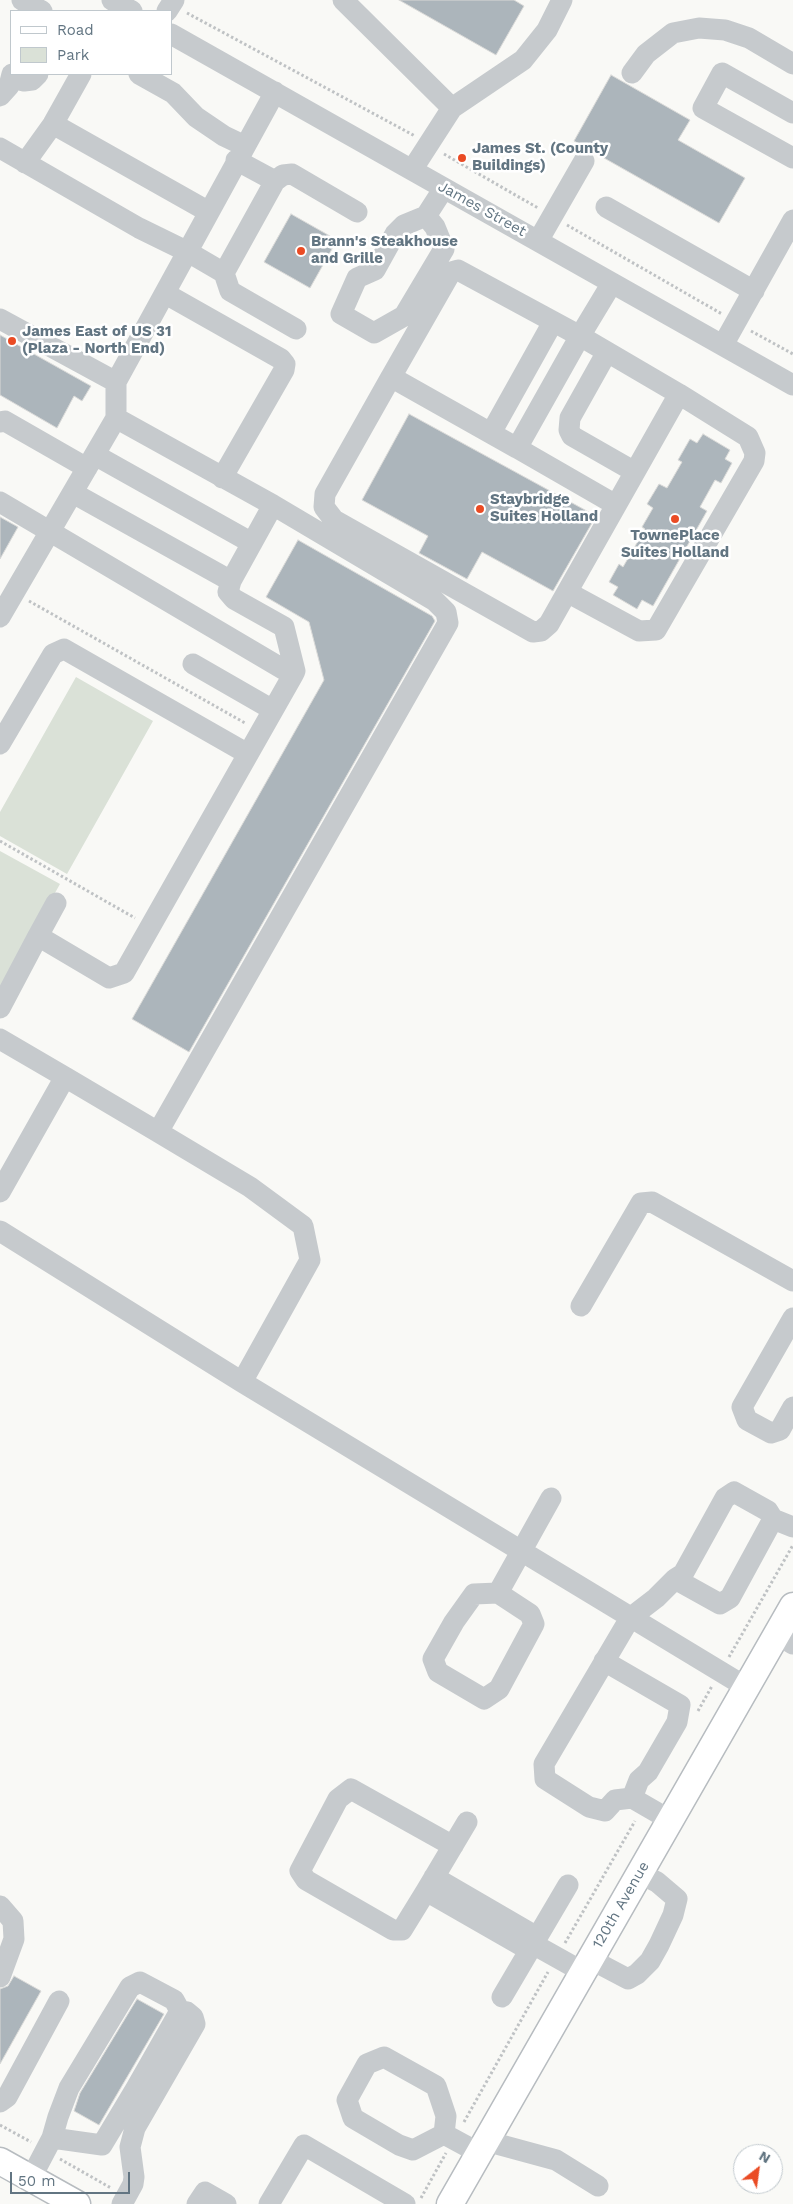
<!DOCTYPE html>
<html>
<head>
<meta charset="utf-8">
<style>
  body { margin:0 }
  #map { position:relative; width:793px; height:2204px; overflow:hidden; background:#f9f9f6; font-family:"Work Sans",sans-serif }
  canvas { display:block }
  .legend { position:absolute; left:10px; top:10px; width:162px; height:65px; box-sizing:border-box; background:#fff; border:1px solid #c0c8cd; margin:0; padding:6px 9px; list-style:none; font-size:15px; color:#627582 }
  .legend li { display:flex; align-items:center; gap:10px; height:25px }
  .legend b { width:25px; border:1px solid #c0c8cd }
  .north { position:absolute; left:733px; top:2144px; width:50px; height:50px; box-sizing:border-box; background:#fff; border:1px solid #c0c8cd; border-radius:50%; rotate:30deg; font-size:14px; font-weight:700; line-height:20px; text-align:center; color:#627582 }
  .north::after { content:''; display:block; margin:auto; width:18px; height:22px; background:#ea4b24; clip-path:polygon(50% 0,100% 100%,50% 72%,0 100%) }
  .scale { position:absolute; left:10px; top:2172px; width:120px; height:22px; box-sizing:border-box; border:2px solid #627582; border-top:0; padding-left:6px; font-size:15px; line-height:18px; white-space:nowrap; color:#627582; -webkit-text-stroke:4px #fff; paint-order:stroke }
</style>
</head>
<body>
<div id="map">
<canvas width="793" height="2204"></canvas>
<ul class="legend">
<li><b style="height:6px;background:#fff"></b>Road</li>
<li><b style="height:14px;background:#dae1d7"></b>Park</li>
</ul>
<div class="north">N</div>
<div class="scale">50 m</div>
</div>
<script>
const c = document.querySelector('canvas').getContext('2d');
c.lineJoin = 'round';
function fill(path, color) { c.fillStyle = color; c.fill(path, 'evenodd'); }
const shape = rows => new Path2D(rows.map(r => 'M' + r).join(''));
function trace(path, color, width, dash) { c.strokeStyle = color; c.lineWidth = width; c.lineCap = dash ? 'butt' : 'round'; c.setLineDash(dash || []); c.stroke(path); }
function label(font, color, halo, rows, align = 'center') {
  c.font = font + ' "Work Sans",sans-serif'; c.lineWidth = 5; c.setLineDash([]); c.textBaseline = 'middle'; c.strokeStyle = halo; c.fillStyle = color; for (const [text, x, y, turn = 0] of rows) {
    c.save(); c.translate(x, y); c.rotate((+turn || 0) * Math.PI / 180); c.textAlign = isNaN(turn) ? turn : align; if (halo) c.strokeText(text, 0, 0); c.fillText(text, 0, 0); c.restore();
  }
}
fill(shape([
  [76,677,153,721,67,874,0,836,0,812],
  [0,851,60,884,0,991]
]), '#dae1d7');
const building = shape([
  [399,0,514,0,524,6,496,55,399,0],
  [611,75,690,120,678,140,745,178,719,223,574,141,611,75],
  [291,214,337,240,310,288,264,262,291,214],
  [0,335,91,386,82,401,74,396,57,428,0,395,0,335],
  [409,414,596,516,553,591,482,552,467,579,419,553,428,536,362,500,409,414],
  [703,434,730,450,725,459,732,463,721,483,715,480,700,507,707,511,653,606,642,600,637,609,613,595,618,587,609,582,619,564,623,567,645,529,642,527,653,508,647,504,659,484,667,488,682,462,678,460,690,439,697,443,703,434],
  [0,517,18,527,0,559,0,517],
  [298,540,432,616,435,621,189,1052,132,1019,324,680,309,622,266,597,298,540],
  [14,1976,41,1991,0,2064,0,1989,8,1986,14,1976],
  [137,1999,164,2014,99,2125,74,2111,80,2093,137,1999]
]);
fill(building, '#acb5bb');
trace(building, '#dadad8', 1);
const major = shape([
  [0,2161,77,2204],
  [450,2204,793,1606]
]);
trace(major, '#b7bcc0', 29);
trace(shape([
  [187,13,415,136],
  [444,154,538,208],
  [567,225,722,314],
  [751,331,793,354],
  [29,601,245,723],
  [0,841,135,918],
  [729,1657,793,1545],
  [698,1711,712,1686],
  [565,1943,635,1821],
  [464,2122,548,1972],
  [0,2125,31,2142],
  [60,2159,111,2188],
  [421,2198,446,2153]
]), '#bfc2c4', 3, [2.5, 2.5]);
trace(shape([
  [22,0,42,11],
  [112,0,132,11],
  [343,0,452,108],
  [167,11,174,0],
  [171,34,793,385],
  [632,73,646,54,673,33,699,28,725,30,749,38,793,64],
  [139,74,173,93,196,117,224,136,245,146],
  [12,78,24,81,32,80,38,74],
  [0,96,9,86,12,74],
  [793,113,722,73,703,108,793,158],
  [53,124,209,212],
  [0,148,139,228,188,252,224,273,275,181],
  [236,160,275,181,283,175,292,174,357,212],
  [25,163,53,124,81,74],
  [412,170,452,108,523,60,547,30,562,0],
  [606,207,754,291],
  [426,216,435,227,444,249,404,316,374,333,341,314,357,278,375,270,395,234,404,225,426,216,444,188],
  [538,241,584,161],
  [224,273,230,291,296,329],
  [166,294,281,359,285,364,284,370,222,478],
  [0,319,116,382,275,92],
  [723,345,793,220],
  [607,352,570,418,569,430,572,436,635,472],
  [391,377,451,272,458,270,580,336,679,394,549,624,541,631,533,632,334,520,324,507,325,494,391,377,517,448,580,336,612,283],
  [116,382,116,418,273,505,435,601,446,612,448,623,158,1132,250,1187,303,1226,310,1260,242,1382],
  [0,422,5,421,87,468],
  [491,433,553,322],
  [517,448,616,505],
  [95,455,252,543],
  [73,493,231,581],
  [0,502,293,675],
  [567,592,639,631,656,630,754,461,755,453,748,437,679,394],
  [0,617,116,418],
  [193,664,273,710],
  [0,744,53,654,64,649,248,754],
  [38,936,56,903],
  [0,1008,38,936,109,978,124,973,293,675,295,671,284,627,234,599,228,592,231,581,273,505],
  [0,1039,65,1077,0,1192],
  [65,1077,158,1132],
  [0,1231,242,1382,746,1687],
  [581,1306,641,1203,652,1202,793,1281],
  [793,1318,742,1407,747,1420,771,1433,780,1430,793,1407],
  [773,1519,793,1527],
  [498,1593,530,1614,534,1624,499,1689,484,1699,438,1672,433,1659,454,1622,474,1594,498,1593,551,1498],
  [777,1634,793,1644],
  [604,1661,680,1705,677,1722,648,1772,639,1780,632,1798],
  [670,1820,632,1798,615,1800,605,1811,589,1807,545,1779,544,1764,630,1618,656,1598,675,1579,720,1604,730,1598,773,1519,768,1511,734,1492,725,1498,683,1574,675,1579],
  [453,1846,351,1789,338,1799,300,1871,306,1880,393,1930,402,1930,426,1891,467,1822],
  [434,1877,532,1934,533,1944],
  [426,1891,522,1946,533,1944,583,1972],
  [0,1906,13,1921,14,1939,0,1977],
  [590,1959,628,1979,637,1974,650,1961,659,1945,673,1915,677,1899,657,1882,639,1873],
  [502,1997,568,1885],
  [0,2102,7,2097,59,2001],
  [444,2134,413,2150,399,2145,353,2118,347,2100,367,2064,384,2057,436,2086,446,2116,444,2134,479,2153],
  [486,2141,556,2160,598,2186],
  [31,2178,52,2138,58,2117,69,2088,130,1987,140,1982,174,2000,180,2011,135,2090,102,2145,52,2138],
  [122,2204,133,2184,134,2177,130,2147,135,2128,195,2024,193,2017,187,2012,180,2011],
  [197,2204,205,2192,226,2204],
  [269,2204,304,2145,405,2204]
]), '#c6cacd', 21);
trace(major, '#fff', 26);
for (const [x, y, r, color] of [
  [462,158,5,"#ea4b24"],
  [301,251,5,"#ea4b24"],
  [12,341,5,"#ea4b24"],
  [480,509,5,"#ea4b24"],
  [675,519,5,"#ea4b24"]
]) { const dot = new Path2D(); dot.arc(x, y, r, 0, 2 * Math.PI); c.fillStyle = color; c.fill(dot); trace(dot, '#fff', 2); }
label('bold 15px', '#627582', '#fff', [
  ["James St. (County",472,149],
  ["Buildings)",472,166],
  ["Brann's Steakhouse",311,242],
  ["and Grille",311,259],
  ["James East of US 31",22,332],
  ["(Plaza - North End)",22,349],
  ["Staybridge",490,500],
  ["Suites Holland",490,517],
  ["TownePlace",675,536,"center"],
  ["Suites Holland",675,553,"center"]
], 'left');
label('15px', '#627582', '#fff', [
  ["James Street",482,209,29],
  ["120th Avenue",621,1905,-60]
]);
</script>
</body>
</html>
